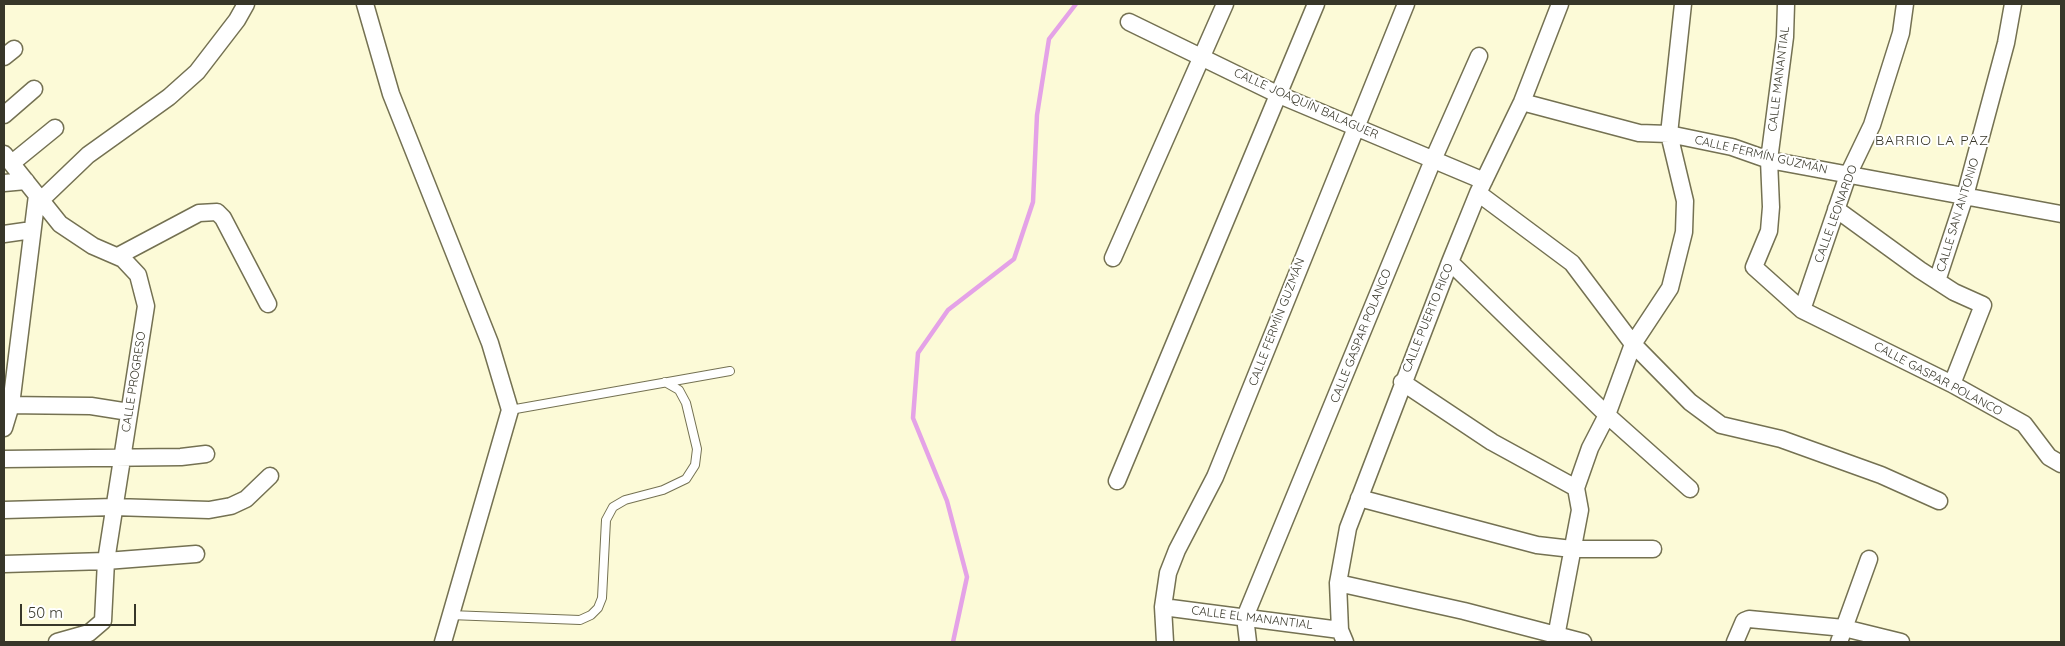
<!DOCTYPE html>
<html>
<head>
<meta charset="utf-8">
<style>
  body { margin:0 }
  #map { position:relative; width:2065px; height:646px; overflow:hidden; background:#fcfad7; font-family:Quicksand,sans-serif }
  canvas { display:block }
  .frame { position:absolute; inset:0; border:5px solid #373629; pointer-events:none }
  .scale { position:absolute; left:20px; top:604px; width:116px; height:22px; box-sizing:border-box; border:2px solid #373629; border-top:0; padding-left:6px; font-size:15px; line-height:18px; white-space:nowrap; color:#373629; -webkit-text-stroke:4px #fff; paint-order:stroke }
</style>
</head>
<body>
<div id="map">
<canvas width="2065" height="646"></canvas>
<div class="frame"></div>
<div class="scale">50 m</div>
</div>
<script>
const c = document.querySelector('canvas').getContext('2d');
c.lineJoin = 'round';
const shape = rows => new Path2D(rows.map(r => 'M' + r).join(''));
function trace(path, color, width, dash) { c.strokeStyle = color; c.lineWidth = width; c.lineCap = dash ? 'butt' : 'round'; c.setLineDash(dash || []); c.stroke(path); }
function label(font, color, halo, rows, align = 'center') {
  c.font = font + ' Quicksand,sans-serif'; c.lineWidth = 4; c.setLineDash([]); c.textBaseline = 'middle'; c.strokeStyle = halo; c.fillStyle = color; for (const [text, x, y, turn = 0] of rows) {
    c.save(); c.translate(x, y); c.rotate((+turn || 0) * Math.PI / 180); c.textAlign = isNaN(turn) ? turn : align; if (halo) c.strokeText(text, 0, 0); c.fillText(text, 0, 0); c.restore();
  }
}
trace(shape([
  [953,642,967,577,947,501,913,418,918,353,948,310,1014,259,1033,202,1037,115,1049,39,1076,4]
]), '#e4a2e7', 4.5);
const service = shape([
  [510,410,730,371],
  [450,615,580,620,591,615,598,608,602,598,606,520,613,507,625,500,663,490,686,479,695,465,697,449,686,403,679,390,665,382]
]);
const minor = shape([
  [365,4,391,94,490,343,510,410,443,642],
  [1786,4,1785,37,1769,160,1771,207,1769,231,1754,267,1802,310,1952,384,2024,424,2049,457,2061,464],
  [1129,22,1277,94,1484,181],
  [4,57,14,49],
  [1522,102,1639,133,1669,134,1732,147,1769,160,2061,214],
  [4,115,34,89],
  [4,154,60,224,93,246,123,259,138,275,146,306,106,561,103,621,89,633,57,642],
  [12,163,55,128],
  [4,183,26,181],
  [1478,193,1572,263,1633,344,1690,402,1721,425,1781,439,1881,475,1939,501],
  [41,200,88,155,169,97,197,72,237,20,246,4],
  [1836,209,1920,270,1954,292,1983,305,1952,384],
  [4,234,32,230],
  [118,256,199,213,217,212,223,218,268,304],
  [1113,258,1225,4],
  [1450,262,1607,415,1690,489],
  [1937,281,1965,196,2006,43,2013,4],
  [1802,310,1848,175,1872,125,1901,33,1905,4],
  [1402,382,1492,442,1576,488],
  [4,405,91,406,129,412],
  [4,428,11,405,37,195],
  [4,459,181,457,206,454],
  [1117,481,1316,4],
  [1359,498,1537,545,1572,549,1653,549],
  [4,510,114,507,209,510,231,506,246,499,270,476],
  [4,564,106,561,196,554],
  [1338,583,1464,611,1583,642],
  [1163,607,1340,630],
  [1165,642,1163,607,1168,573,1177,550,1215,477,1406,4],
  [1248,642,1245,617,1433,160,1479,56],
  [1345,642,1340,630,1338,583,1348,528,1450,262,1478,193,1522,102,1560,4],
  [1555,642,1580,510,1576,488,1590,448,1607,415,1633,344,1670,288,1684,232,1685,201,1669,134,1683,4],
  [1735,642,1744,621,1749,619,1844,628,1901,642],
  [1839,642,1869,559]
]);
trace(service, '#747152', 10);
trace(minor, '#747152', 19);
trace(service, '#fff', 8);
trace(minor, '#fff', 16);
label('12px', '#373629', '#fff', [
  ["CALLE MANANTIAL",1779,79,-83],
  ["CALLE JOAQUÍN BALAGUER",1306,104,24],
  ["CALLE FERMÍN GUZMÁN",1761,155,13],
  ["CALLE LEONARDO",1836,214,-70],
  ["CALLE SAN ANTONIO",1958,215,-73],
  ["CALLE PUERTO RICO",1428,318,-68],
  ["CALLE FERMÍN GUZMÁN",1277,322,-69],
  ["CALLE GASPAR POLANCO",1361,336,-68],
  ["CALLE GASPAR POLANCO",1938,379,28],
  ["CALLE PROGRESO",134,382,-81],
  ["CALLE EL MANANTIAL",1252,618,7]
]);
c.letterSpacing = '1px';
label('14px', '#373629', '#fff', [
  ["BARRIO LA PAZ",1932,141]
]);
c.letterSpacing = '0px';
</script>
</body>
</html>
